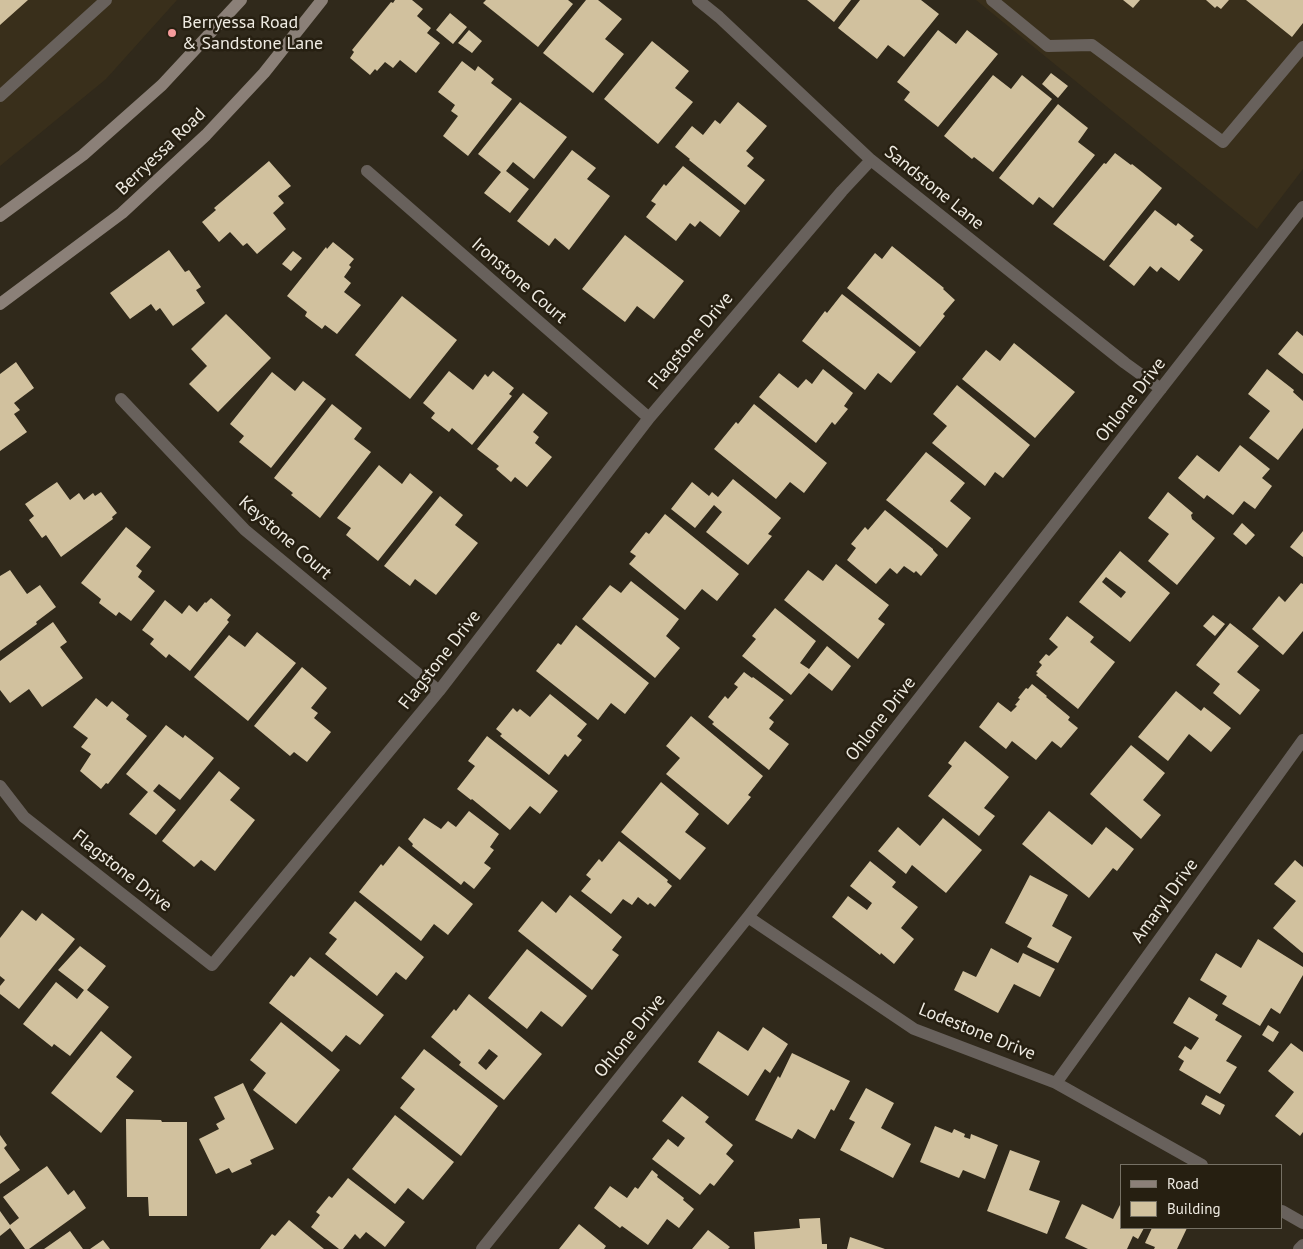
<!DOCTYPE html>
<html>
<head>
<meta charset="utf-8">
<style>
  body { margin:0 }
  #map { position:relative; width:1303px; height:1249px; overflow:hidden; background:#30291b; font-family:"PT Sans",sans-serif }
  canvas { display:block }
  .legend { position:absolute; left:1120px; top:1164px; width:162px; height:65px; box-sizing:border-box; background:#261f11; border:1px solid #767165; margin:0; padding:6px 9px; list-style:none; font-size:15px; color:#efebe2 }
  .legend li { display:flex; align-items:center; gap:10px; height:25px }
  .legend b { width:25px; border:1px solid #767165 }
</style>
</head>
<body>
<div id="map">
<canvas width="1303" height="1249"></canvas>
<ul class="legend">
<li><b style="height:6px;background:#8b8078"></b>Road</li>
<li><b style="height:14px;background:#d1c19e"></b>Building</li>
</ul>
</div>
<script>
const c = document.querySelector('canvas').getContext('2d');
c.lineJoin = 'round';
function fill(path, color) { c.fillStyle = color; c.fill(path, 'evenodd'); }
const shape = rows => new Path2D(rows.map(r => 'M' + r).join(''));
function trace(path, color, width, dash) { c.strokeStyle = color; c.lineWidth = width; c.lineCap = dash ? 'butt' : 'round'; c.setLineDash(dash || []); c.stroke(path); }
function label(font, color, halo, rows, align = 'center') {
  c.font = font + ' "PT Sans",sans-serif'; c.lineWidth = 5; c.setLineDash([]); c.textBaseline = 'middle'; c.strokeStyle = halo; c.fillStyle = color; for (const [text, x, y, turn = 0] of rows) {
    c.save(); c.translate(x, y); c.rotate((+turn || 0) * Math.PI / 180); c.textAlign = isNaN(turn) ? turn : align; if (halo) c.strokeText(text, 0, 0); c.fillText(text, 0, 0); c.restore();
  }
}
fill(shape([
  [0,0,177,0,106,79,0,166],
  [976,0,1303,0,1303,169,1257,229]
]), '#392f1b');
fill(shape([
  [0,0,28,0,0,25],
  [395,0,412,0,423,9,417,16,431,28,427,33,440,43,416,73,400,60,393,68,385,62,377,71,375,69,370,75,350,58,354,52,352,50,391,2,393,3],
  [486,0,568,0,573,4,538,47,483,3],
  [586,0,598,0,622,19,605,39,624,54,593,93,543,53],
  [807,0,851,0,834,22],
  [860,0,921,0,939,14,904,57,888,45,877,59,838,28],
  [1123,0,1140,0,1133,8],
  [1206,0,1229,0,1221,9,1217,6,1215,8],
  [1246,0,1303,0,1303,23,1292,37],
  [450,13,467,27,453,44,436,30],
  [469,30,482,41,472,53,458,43],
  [938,30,956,44,967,30,998,54,938,127,904,100,910,92,897,82],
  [652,41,689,71,675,88,693,102,658,144,604,99],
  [462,61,475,71,478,66,494,79,491,83,512,99,468,156,443,136,458,116,451,111,455,105,438,92],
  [1051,73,1068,86,1058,98,1042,84],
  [993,75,1011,89,1022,75,1052,99,993,172,974,157,972,159,944,136],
  [520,102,567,137,534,179,513,162,506,171,529,189,510,213,484,193,501,172,478,154],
  [738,102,767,126,746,151,754,158,747,166,765,180,745,205,689,160,690,159,675,147,692,126,703,135,715,120,720,124],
  [1058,104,1088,128,1078,142,1095,155,1053,208,1039,197,1033,205,999,178],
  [572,150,596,168,587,179,610,196,569,250,555,238,549,246,517,221],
  [1115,153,1131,165,1132,164,1162,188,1104,261,1053,224,1104,163,1106,164],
  [269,161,291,186,278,196,284,203,273,213,286,229,257,254,247,243,243,246,230,232,219,242,202,222,216,210,214,208],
  [683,166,740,211,720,237,700,221,695,227,690,223,676,241,646,217,656,204,651,201,664,184,666,186],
  [1155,210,1176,226,1178,223,1194,236,1190,240,1203,250,1179,281,1161,267,1157,272,1150,266,1134,286,1109,266],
  [625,235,684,281,654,319,637,306,625,322,582,289],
  [333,242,354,259,349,265,351,267,344,277,351,283,344,292,361,305,337,334,325,325,322,329,305,316,307,312,287,296,326,247,327,249],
  [892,246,944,288,943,289,955,300,943,314,945,316,920,347,847,288,875,253,882,259],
  [169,250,185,272,189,270,201,287,196,290,205,303,173,326,160,308,156,311,151,304,130,319,110,293],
  [293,251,302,258,291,271,282,264],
  [842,294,916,352,891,383,878,373,865,390,802,341,825,311,827,313],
  [402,296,457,340,410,399,355,355],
  [226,314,271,358,218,412,189,384,207,366,191,349],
  [1297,331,1303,336,1303,374,1278,354],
  [1014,343,1075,392,1035,438,962,379,986,350,1000,361],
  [16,362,34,388,14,403,20,410,14,414,27,432,0,451,0,374],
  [823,369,853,393,844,406,848,409,835,425,832,422,816,443,759,397,779,373,798,388,806,379,812,384],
  [1267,369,1294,390,1293,392,1303,401,1303,428,1278,460,1249,438,1270,411,1248,394],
  [449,371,473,390,485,374,488,377,493,371,514,388,509,394,512,396,472,445,452,428,449,432,431,418,435,413,423,403],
  [272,372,295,391,303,381,326,399,271,468,239,442,244,436,230,424],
  [957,385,1030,445,1003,478,995,472,985,486,932,443,947,426,933,414],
  [523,393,548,413,533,432,539,437,535,443,552,457,527,487,515,477,511,482,496,469,499,466,477,449],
  [332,404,362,428,354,439,371,452,320,518,291,495,293,493,274,478],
  [754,404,827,463,804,493,790,482,776,499,714,449,736,422,738,424],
  [1240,445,1270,469,1262,478,1272,486,1255,509,1244,501,1233,515,1207,495,1204,499,1178,478,1197,455,1219,472],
  [926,452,965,483,950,501,971,518,947,548,886,500],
  [379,465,402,484,410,473,433,492,378,561,346,535,351,528,337,518],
  [733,479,781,518,768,534,772,536,748,565,706,532,722,512,714,505,695,528,671,509,692,482,709,496,712,492,718,497],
  [57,482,70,500,79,493,84,500,93,493,95,496,101,492,117,513,112,517,113,519,61,557,46,535,42,538,29,520,34,516,25,504],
  [1168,492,1193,513,1191,515,1192,519,1215,538,1177,585,1148,561,1169,534,1148,518],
  [440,496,463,515,455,525,478,543,436,595,415,579,410,586,384,566],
  [885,510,933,549,933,550,938,555,921,576,916,571,914,573,904,566,897,574,890,568,876,584,847,560,856,548,851,544,865,527,868,530],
  [665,514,739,574,717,601,702,589,685,610,629,564,636,556,630,552,646,532,649,534],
  [1242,523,1255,535,1246,545,1233,534],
  [126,527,151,547,136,566,142,571,138,577,155,591,131,621,119,612,116,616,99,603,101,599,81,583],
  [1303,531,1303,557,1290,547],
  [1120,551,1170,593,1130,642,1079,602],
  [1106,577,1126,592,1121,598,1102,582],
  [836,564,889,605,878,619,885,624,858,659,784,600,808,570,823,581],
  [10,570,27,594,40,585,56,607,36,622,37,624,0,651,0,576],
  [631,581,679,619,666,636,680,648,655,678,582,619,610,585,621,593],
  [1301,583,1303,584,1303,631,1283,655,1252,629,1279,596,1285,602],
  [211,598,231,615,227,620,229,622,190,671,169,654,166,658,150,644,154,639,142,630,165,600,182,614,189,605,197,612,205,602,206,603],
  [775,608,816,641,800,663,809,669,827,646,851,666,832,691,809,673,791,695,742,656,756,639,752,636],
  [1213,615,1225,624,1215,636,1203,626],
  [1067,616,1094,637,1090,642,1115,662,1078,709,1036,675,1038,673,1036,672,1042,665,1039,662,1046,654,1049,656,1058,647,1049,639],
  [53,622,67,642,60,647,83,678,42,707,29,689,10,703,0,690,0,661],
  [1230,623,1259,646,1237,672,1260,690,1240,715,1213,693,1220,684,1196,665],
  [576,625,649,683,625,714,611,703,598,720,536,671,558,643,561,645],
  [257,632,296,663,248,721,194,677,229,635,245,647],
  [302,667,327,688,311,708,318,713,314,718,331,732,307,762,294,752,290,756,254,726],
  [744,672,752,678,753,677,784,700,769,718,774,722,769,729,789,744,769,770,712,724,714,722,708,717,725,696,728,699,738,687,734,684],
  [1032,684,1047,696,1046,697,1070,717,1068,720,1078,728,1061,748,1052,741,1036,760,1012,741,1006,749,979,727,998,702,1011,712,1017,706,1015,705,1020,699,1018,698,1026,688,1028,689],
  [1176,691,1201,711,1204,707,1231,728,1211,752,1189,734,1168,761,1138,737],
  [550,694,587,724,577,736,582,740,568,757,565,754,549,775,500,736,502,734,496,729,513,708,517,712,520,709,530,717],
  [96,698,107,707,112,701,129,715,126,719,147,736,108,784,106,783,101,789,80,771,91,754,81,747,88,738,73,727],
  [691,716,763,776,748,795,751,797,728,825,666,774,680,758,666,746],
  [166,725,183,738,185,735,214,758,180,800,159,784,153,791,176,810,156,835,129,814,148,792,126,774],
  [487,736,558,791,540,814,530,806,510,830,472,799,471,800,457,789,475,766,468,761],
  [965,741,1009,777,984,808,995,816,979,836,928,796,952,766,948,763],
  [1131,745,1165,773,1143,800,1161,815,1141,839,1090,794],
  [219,771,240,788,230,800,255,820,215,871,201,860,194,867,162,841],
  [661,782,699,814,685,832,706,848,680,880,621,832],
  [469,811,499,834,490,847,494,850,484,863,491,868,474,889,464,881,461,885,412,846,413,844,408,839,424,818,441,829,448,821,456,827],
  [1049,811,1092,845,1106,827,1134,849,1117,871,1113,868,1089,898,1022,844],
  [943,818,982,850,946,893,912,865,906,874,878,851,898,827,920,846],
  [619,841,668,880,667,882,672,886,655,907,650,903,648,905,638,897,632,905,623,899,611,914,581,891,591,879,586,875,599,859,602,862],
  [399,846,473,904,448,935,434,924,421,941,359,892,381,864,383,866],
  [1295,860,1303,867,1303,953,1273,928,1296,901,1274,884],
  [870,861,896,882,892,887,918,907,901,928,914,939,894,964,881,953,880,955,832,917,848,896,867,910,872,903,850,886],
  [1030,875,1068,895,1052,926,1072,937,1058,963,1027,947,1032,938,1005,923],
  [570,895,622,937,612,950,619,955,592,990,518,931,542,901,556,913],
  [355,901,424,957,406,980,396,972,377,996,325,954,337,939,329,933],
  [22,910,36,921,42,913,75,939,19,1009,0,994,0,986,5,980,0,976,0,938],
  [1258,939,1303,967,1303,975,1280,1014,1271,1008,1260,1026,1222,1004,1227,996,1200,980,1216,953,1241,968],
  [80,946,106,966,87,990,109,1007,70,1056,54,1044,52,1047,23,1024,56,982,77,999,84,990,58,970],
  [991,948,1018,963,1023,953,1055,969,1040,997,1014,984,998,1013,954,990,963,971,976,977],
  [527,949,587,996,562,1027,541,1011,527,1029,488,998],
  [310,957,384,1015,360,1045,346,1035,332,1052,269,1003,291,975,294,977],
  [469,994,542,1054,504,1100,459,1065,461,1062,431,1037,454,1009,456,1011],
  [489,1049,498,1056,486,1070,478,1063],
  [1189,997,1218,1015,1215,1020,1242,1036,1226,1061,1237,1067,1220,1094,1179,1070,1184,1061,1178,1057,1185,1046,1191,1050,1199,1038,1173,1023],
  [281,1022,340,1070,296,1124,253,1090,266,1073,250,1060],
  [1268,1025,1279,1032,1273,1042,1262,1035],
  [763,1027,788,1044,770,1073,765,1069,748,1096,698,1062,718,1031,748,1051],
  [101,1031,132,1057,116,1077,134,1091,101,1133,51,1093],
  [1291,1043,1303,1052,1303,1132,1300,1136,1275,1116,1294,1092,1268,1071],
  [424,1049,498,1106,461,1156,400,1108,415,1089,401,1078],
  [792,1053,850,1081,834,1111,831,1109,815,1139,798,1129,792,1139,755,1120,778,1076,780,1078],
  [243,1083,274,1149,250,1160,252,1164,232,1173,229,1168,216,1174,199,1139,219,1129,216,1124,225,1119,214,1097],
  [866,1088,894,1103,881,1128,911,1144,893,1178,840,1150,855,1122,849,1119],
  [1206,1095,1225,1105,1220,1115,1201,1104],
  [682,1096,709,1117,705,1122,733,1145,726,1154,734,1161,714,1186,710,1183,700,1195,652,1159,668,1139,678,1147,685,1138,662,1121],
  [395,1115,454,1162,423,1200,408,1188,395,1204,352,1169],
  [126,1119,161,1120,162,1122,187,1122,187,1216,149,1216,148,1197,127,1197],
  [935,1126,952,1133,954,1129,965,1134,964,1137,970,1139,971,1134,998,1145,985,1179,963,1170,959,1178,920,1162],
  [0,1135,7,1145,4,1148,20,1170,0,1184],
  [1010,1150,1040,1161,1029,1190,1060,1201,1047,1234,987,1211],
  [47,1166,68,1195,74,1190,86,1208,29,1249,25,1249,10,1228,0,1236,0,1211,10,1225,19,1218,3,1197],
  [652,1170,658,1175,657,1177,684,1198,683,1200,694,1209,679,1228,667,1219,648,1245,622,1226,620,1228,594,1208,610,1186,627,1198,635,1187,638,1189],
  [348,1178,405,1222,385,1247,366,1232,360,1239,355,1234,343,1249,339,1249,311,1227,320,1215,316,1212,329,1196,332,1198],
  [1122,1201,1122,1228,1144,1228,1138,1239,1133,1236,1127,1249,1088,1249,1065,1238,1082,1204,1113,1219],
  [820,1218,822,1244,827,1244,827,1249,755,1249,754,1232,800,1228,799,1219],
  [289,1220,324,1249,260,1249,272,1234,275,1236],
  [579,1224,606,1246,604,1249,559,1249],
  [1152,1228,1187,1228,1177,1249,1154,1249,1155,1247,1145,1243],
  [708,1230,730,1247,728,1249,692,1249],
  [70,1231,83,1249,44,1249],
  [850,1237,885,1249,847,1249],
  [103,1240,110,1249,90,1249]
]), '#d1c19e');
trace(shape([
  [992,0,1048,46,1092,45,1223,142,1303,47],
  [0,96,106,0]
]), '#68615c', 12);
trace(shape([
  [698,0,719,17,871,160,1125,363,1161,389],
  [367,171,649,418],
  [121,399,245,530,439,691],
  [0,786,24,817,212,965,439,691,649,418,842,191,871,160],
  [748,917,914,1029,1056,1083,1202,1165],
  [1056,1083,1303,740],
  [1282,1211,1303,1223],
  [482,1249,748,917,1303,207],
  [1299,1249,1303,1245]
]), '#68615c', 12);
trace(shape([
  [0,216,83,155,162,85,241,0],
  [0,304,122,213,206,135,264,73,322,0]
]), '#8b8078', 12);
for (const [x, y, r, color] of [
  [172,33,5,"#f59b9b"]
]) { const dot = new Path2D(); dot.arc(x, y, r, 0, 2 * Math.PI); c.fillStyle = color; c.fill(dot); trace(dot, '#261f11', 2); }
label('18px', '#efebe2', '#261f11', [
  ["Berryessa Road",182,23],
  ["& Sandstone Lane",182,44]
], 'left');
label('18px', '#efebe2', '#261f11', [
  ["Berryessa Road",161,152,-44],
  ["Sandstone Lane",934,188,39],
  ["Ironstone Court",519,281,41],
  ["Flagstone Drive",691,341,-50],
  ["Ohlone Drive",1131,400,-52],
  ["Keystone Court",285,538,41],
  ["Flagstone Drive",440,660,-52],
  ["Ohlone Drive",881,719,-52],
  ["Flagstone Drive",122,871,38],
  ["Amaryl Drive",1165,901,-54],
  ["Lodestone Drive",977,1032,22],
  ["Ohlone Drive",630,1036,-51]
]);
</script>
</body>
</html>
